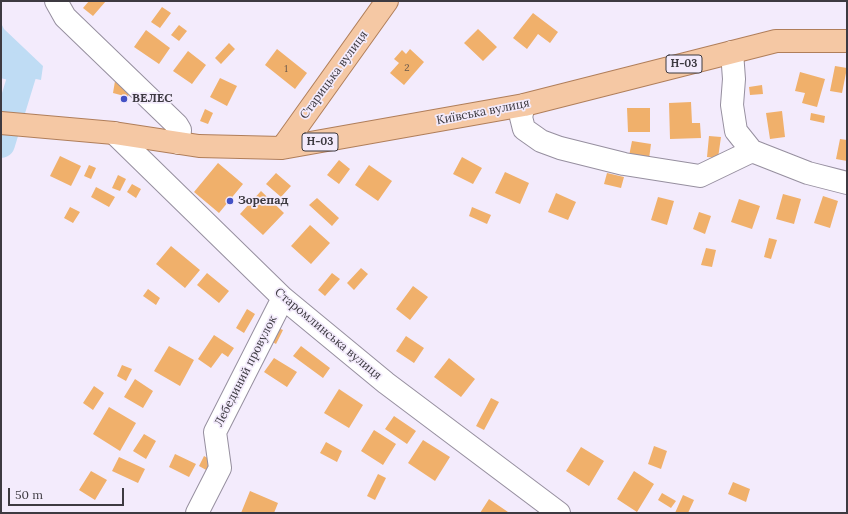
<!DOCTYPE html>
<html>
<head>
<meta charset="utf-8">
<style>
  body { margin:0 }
  #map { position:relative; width:848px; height:514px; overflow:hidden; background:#f3ebfc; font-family:Lora,serif }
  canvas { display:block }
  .frame { position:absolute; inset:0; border:2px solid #3d3a41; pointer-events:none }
  .scale { position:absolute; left:8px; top:488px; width:116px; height:18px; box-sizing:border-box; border:2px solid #3d3a41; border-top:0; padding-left:5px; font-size:12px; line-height:14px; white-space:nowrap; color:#3d3a41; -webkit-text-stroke:3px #f3ebfc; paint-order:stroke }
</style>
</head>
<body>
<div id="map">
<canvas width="848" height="514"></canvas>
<div class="frame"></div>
<div class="scale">50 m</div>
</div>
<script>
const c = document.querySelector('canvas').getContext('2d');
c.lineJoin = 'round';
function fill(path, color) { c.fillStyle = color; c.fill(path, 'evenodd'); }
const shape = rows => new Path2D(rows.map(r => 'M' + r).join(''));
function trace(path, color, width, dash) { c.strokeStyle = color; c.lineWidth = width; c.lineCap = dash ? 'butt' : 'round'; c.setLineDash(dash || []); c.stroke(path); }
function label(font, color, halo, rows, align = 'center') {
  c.font = font + ' Lora,serif'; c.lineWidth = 3.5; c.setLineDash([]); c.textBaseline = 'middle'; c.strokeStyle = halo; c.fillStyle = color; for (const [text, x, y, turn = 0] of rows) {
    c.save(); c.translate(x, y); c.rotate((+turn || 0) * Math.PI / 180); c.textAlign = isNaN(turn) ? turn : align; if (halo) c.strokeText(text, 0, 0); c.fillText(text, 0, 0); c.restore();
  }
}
fill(shape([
  [1,23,4,29,43,66,41,80,1,72]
]), '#bfdcf4');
trace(shape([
  [1,64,24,69,1,144]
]), '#bfdcf4', 28);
fill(shape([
  [89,1,106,1,93,16,83,8],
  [162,7,171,13,160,28,151,22],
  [533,13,558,32,550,43,538,34,527,49,513,38],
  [179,25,187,31,179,41,171,35],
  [478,29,497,47,483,61,464,43],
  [146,30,170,48,159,64,134,47],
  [229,43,235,49,221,64,215,58],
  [277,49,307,73,295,89,265,65],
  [410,49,424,62,404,85,390,73,399,63,394,59,402,50,406,54],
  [188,51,206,65,192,84,173,71],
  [835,66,847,68,842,93,830,91],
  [800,72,825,79,817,107,802,103,805,93,795,91],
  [220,78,237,86,227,106,210,97],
  [115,81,131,85,128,97,113,93],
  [762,85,763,94,750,95,749,87],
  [691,102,692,123,700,123,701,138,670,139,669,103],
  [627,108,650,108,650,132,628,132],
  [205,109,213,113,208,124,200,121],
  [782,111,785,137,770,139,766,113],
  [811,113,825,116,824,123,810,120],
  [709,136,721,137,718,158,707,157],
  [840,139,847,140,847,161,836,159],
  [632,141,651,144,649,159,629,156],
  [60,156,81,166,71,186,50,176],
  [462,157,482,168,473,184,453,174],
  [339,160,350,169,339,184,327,175],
  [218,163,243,184,219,213,194,192],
  [89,165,96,168,91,179,84,176],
  [369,165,392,181,378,201,355,185],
  [505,172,529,183,520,204,495,193],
  [276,173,291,186,281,197,266,184],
  [607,173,624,177,621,188,604,184],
  [118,175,126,179,120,191,112,188],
  [132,184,141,189,136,198,127,192],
  [96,187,115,197,109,207,91,197],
  [261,191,284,213,263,235,240,214],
  [556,193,576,202,568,220,548,212],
  [783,194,801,199,794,224,776,219],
  [823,196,838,201,830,228,814,223],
  [658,197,674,201,667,225,651,220],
  [317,198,339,218,332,226,309,205],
  [739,199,760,206,752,229,731,222],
  [70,207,80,212,73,223,64,218],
  [472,207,491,215,487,224,469,216],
  [699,212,711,216,705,234,693,229],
  [310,225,330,243,311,264,291,246],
  [769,238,777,240,771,259,764,257],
  [171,246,200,270,185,288,156,264],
  [706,248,716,250,712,267,701,265],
  [361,268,368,274,354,290,347,283],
  [207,273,229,291,219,303,197,285],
  [332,273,340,279,325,296,318,290],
  [413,286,428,297,410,320,396,309],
  [148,289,160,298,156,305,143,296],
  [247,309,255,314,244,333,236,328],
  [276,327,283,330,276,344,269,340],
  [214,335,234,348,228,357,222,353,211,368,198,359],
  [406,336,424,348,414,363,396,351],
  [169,346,194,360,180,386,154,371],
  [301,346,330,368,323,378,293,356],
  [274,358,297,372,287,387,264,372],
  [449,358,475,379,461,397,434,377],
  [122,365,132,369,126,381,117,376],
  [135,379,153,391,143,408,124,397],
  [94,386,104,393,93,410,83,403],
  [339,389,363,405,349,428,324,413],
  [491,398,499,402,484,430,476,426],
  [109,407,136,423,120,451,93,434],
  [394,416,416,431,407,444,385,429],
  [374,430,396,444,383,465,361,451],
  [144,434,156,441,146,459,133,451],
  [423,440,450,457,435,481,408,463],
  [326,442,342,451,337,462,320,453],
  [654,446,667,451,661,469,648,464],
  [581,447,604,461,589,486,566,471],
  [175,454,196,464,189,477,169,467],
  [204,456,213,461,208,471,199,466],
  [119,457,145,469,138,483,112,471],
  [91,471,107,480,95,500,79,490],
  [634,471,654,484,637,512,617,499],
  [378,474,386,478,375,500,367,496],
  [733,482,750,489,746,502,728,494],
  [250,491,278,503,274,513,241,513],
  [662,493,676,501,671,508,658,500],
  [683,495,694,500,688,513,675,513],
  [489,499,508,512,507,513,480,513]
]), '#f0b06b');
const minor = shape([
  [56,1,65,17,177,125,180,130,179,143],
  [732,52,734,79,732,105,736,131,752,151],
  [524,105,521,117,524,129,541,141,560,148,624,164,700,176,752,151,808,173,847,183],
  [114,133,283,298,386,383,559,513],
  [197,513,220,468,215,432,283,298]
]);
const major = shape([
  [1,123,114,133,199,146,282,148,524,105,776,41,847,41],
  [282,148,387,1]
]);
trace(minor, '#968f9f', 24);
trace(major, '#b07e5a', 24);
trace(minor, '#fff', 22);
trace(major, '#f5c8a4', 22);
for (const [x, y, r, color] of [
  [124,99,4,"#4351c5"],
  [230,201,4,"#4351c5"]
]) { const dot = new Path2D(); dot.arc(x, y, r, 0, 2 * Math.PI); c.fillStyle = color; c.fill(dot); trace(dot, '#f3ebfc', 1.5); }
label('10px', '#6a584c', null, [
  ["2",407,68],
  ["1",286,69]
]);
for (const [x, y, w] of [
  [684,64,36],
  [320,142,36]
]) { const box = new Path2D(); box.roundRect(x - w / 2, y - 9, w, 18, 3); c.fillStyle = '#f3ebfc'; c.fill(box); trace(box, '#3d3a41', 1); }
label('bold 11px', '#3d3a41', null, [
  ["Н-03",684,64],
  ["Н-03",320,142]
]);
label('12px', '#3d3a41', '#f3ebfc', [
  ["Старицька вулиця",334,75,-54],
  ["Київська вулиця",483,112,-11],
  ["Старомлинська вулиця",328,334,40],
  ["Лебединий провулок",246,371,-63]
]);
label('bold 12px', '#3d3a41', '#f3ebfc', [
  ["ВЕЛЕС",132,99],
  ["Зорепад",238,201]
], 'left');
</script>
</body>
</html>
